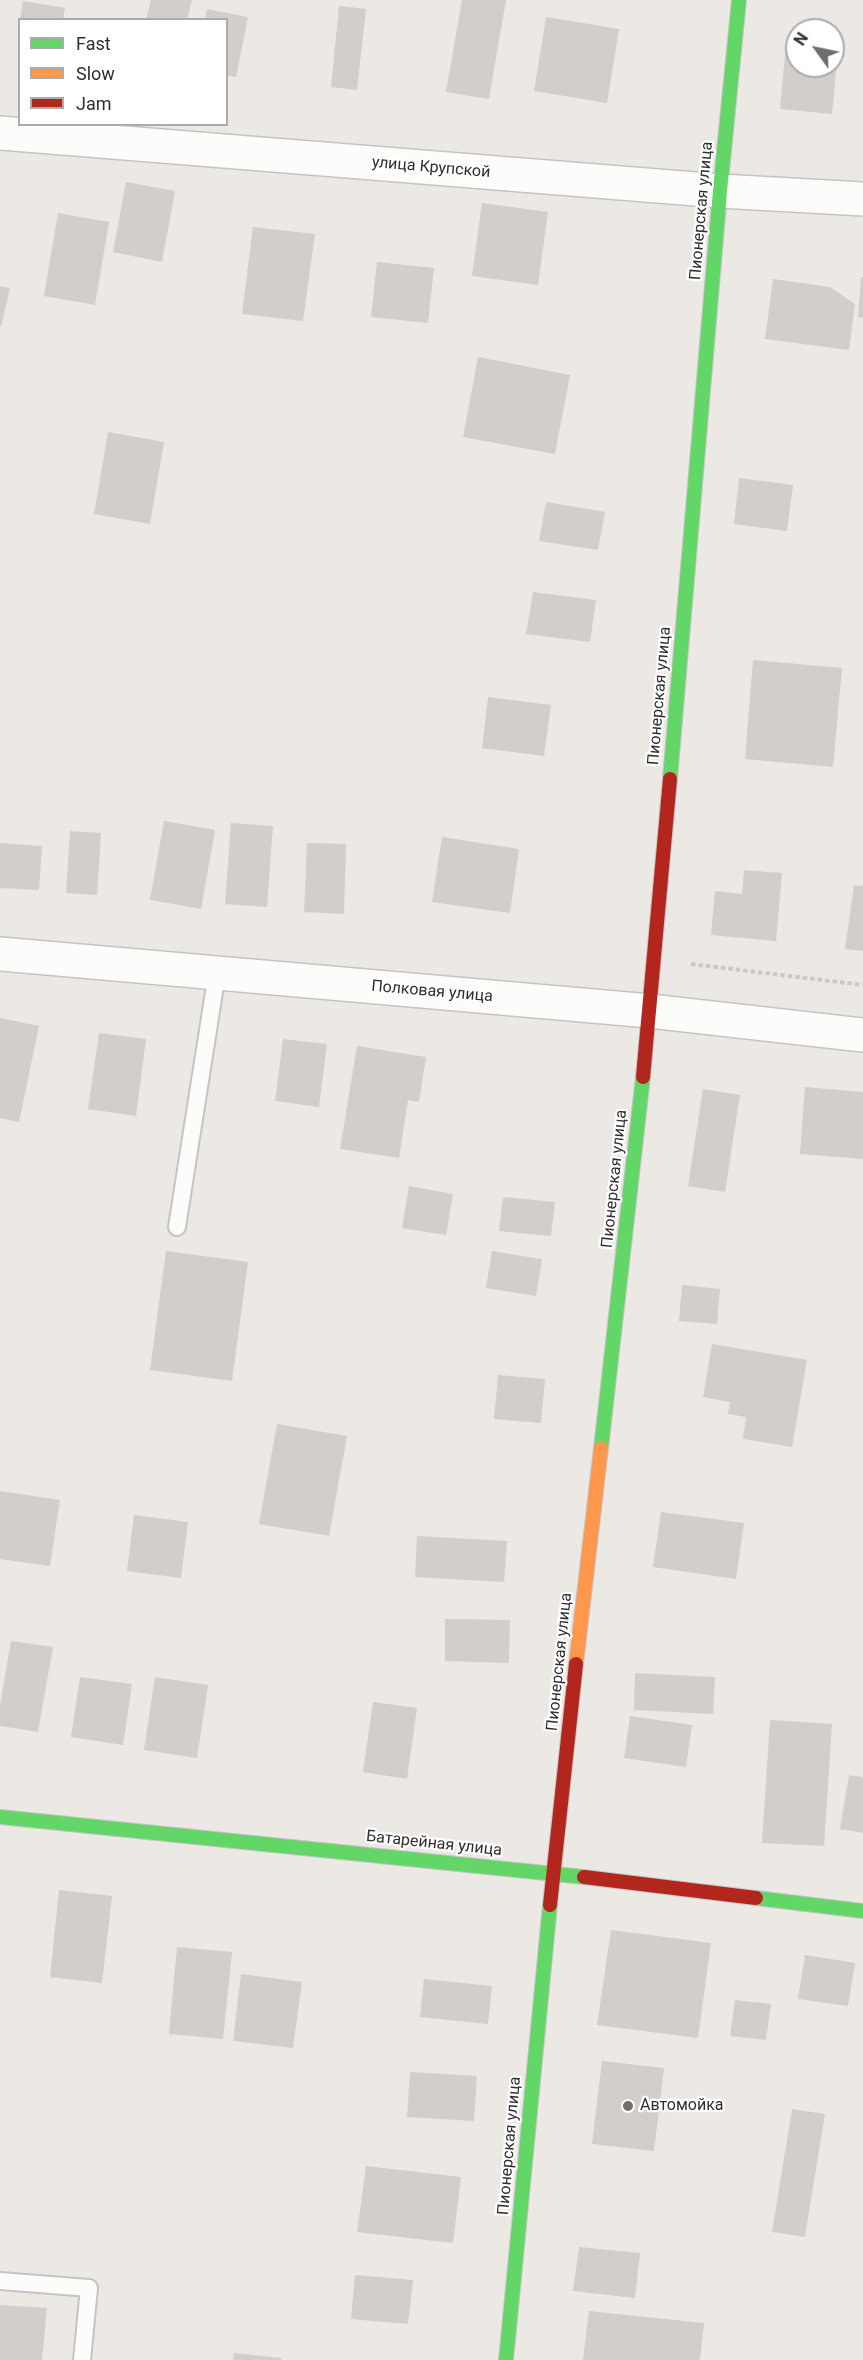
<!DOCTYPE html>
<html>
<head>
<meta charset="utf-8">
<style>
  body { margin:0 }
  #map { position:relative; width:863px; height:2360px; overflow:hidden; background:#ece8e4; font-family:Roboto,sans-serif }
  canvas { display:block }
  .legend { position:absolute; left:18px; top:18px; width:210px; height:108px; box-sizing:border-box; background:#fff; border:2px solid #ababab; margin:0; padding:8px 10px; list-style:none; font-size:18px; color:#2e2e2e }
  .legend li { display:flex; align-items:center; gap:12px; height:30px }
  .legend b { width:30px; border:2px solid #ababab }
  .north { position:absolute; left:785px; top:18px; width:60px; height:60px; box-sizing:border-box; background:#fff; border:2px solid #ababab; border-radius:50%; rotate:303deg; font-size:16px; font-weight:700; line-height:24px; text-align:center; color:#2e2e2e }
  .north::after { content:''; display:block; margin:auto; width:21px; height:27px; background:#706f6e; clip-path:polygon(50% 0,100% 100%,50% 72%,0 100%) }
</style>
</head>
<body>
<div id="map">
<canvas width="863" height="2360"></canvas>
<ul class="legend">
<li><b style="height:8px;background:#63d668"></b>Fast</li>
<li><b style="height:8px;background:#ff974d"></b>Slow</li>
<li><b style="height:8px;background:#b3261e"></b>Jam</li>
</ul>
<div class="north">N</div>
</div>
<script>
const c = document.querySelector('canvas').getContext('2d');
c.lineJoin = 'round';
function fill(path, color) { c.fillStyle = color; c.fill(path, 'evenodd'); }
const shape = rows => new Path2D(rows.map(r => 'M' + r).join(''));
function trace(path, color, width, dash) { c.strokeStyle = color; c.lineWidth = width; c.lineCap = dash ? 'butt' : 'round'; c.setLineDash(dash || []); c.stroke(path); }
function label(font, color, halo, rows, align = 'center') {
  c.font = font + ' Roboto,sans-serif'; c.lineWidth = 4.5; c.setLineDash([]); c.textBaseline = 'middle'; c.strokeStyle = halo; c.fillStyle = color; for (const [text, x, y, turn = 0] of rows) {
    c.save(); c.translate(x, y); c.rotate((+turn || 0) * Math.PI / 180); c.textAlign = isNaN(turn) ? turn : align; if (halo) c.strokeText(text, 0, 0); c.fillText(text, 0, 0); c.restore();
  }
}
fill(shape([
  [151,0,192,0,187,20,146,20],
  [462,0,506,0,489,99,446,92],
  [23,1,65,8,63,20,20,20],
  [339,6,366,9,357,90,331,87],
  [207,9,248,17,236,77,226,75,226,20,205,20],
  [546,17,619,29,607,103,534,91],
  [786,44,797,45,797,66,833,66,833,49,838,50,832,114,780,109],
  [126,182,175,191,162,262,113,252],
  [482,203,548,212,538,285,472,276],
  [58,213,109,222,95,305,44,296],
  [253,227,315,234,303,321,242,314],
  [377,262,434,268,428,323,371,317],
  [861,277,863,277,863,318,858,317],
  [773,279,830,287,855,304,849,350,765,339],
  [0,286,10,288,1,327,0,326],
  [478,357,570,375,555,454,463,437],
  [108,432,164,442,150,524,94,514],
  [739,478,793,485,787,531,734,524],
  [546,502,605,512,598,550,539,541],
  [533,592,596,600,590,642,526,634],
  [753,660,842,668,833,767,745,759],
  [488,697,551,705,544,756,482,748],
  [164,821,215,830,201,909,150,900],
  [231,823,273,826,267,907,225,904],
  [70,831,101,833,97,895,66,893],
  [442,837,519,849,510,913,432,902],
  [0,843,42,846,39,890,0,888],
  [307,843,346,844,344,914,304,912],
  [744,870,782,873,776,941,711,935,715,891,742,894],
  [854,885,863,886,863,951,845,949],
  [0,1018,39,1026,19,1122,0,1118],
  [99,1033,146,1039,136,1116,88,1109],
  [283,1039,327,1044,319,1107,275,1101],
  [357,1046,426,1057,419,1102,408,1100,399,1158,340,1149],
  [805,1087,863,1092,863,1159,800,1154],
  [703,1089,740,1095,725,1192,688,1186],
  [409,1186,453,1194,446,1235,402,1228],
  [503,1197,555,1202,551,1236,499,1231],
  [166,1251,248,1262,232,1381,150,1370],
  [492,1251,542,1259,536,1296,486,1288],
  [682,1285,720,1289,717,1324,679,1321],
  [712,1344,807,1360,792,1447,743,1439,746,1417,728,1414,730,1402,703,1397],
  [498,1375,545,1379,541,1423,494,1419],
  [277,1424,347,1436,329,1536,259,1524],
  [0,1491,60,1500,50,1566,0,1559],
  [661,1512,744,1523,736,1579,653,1567],
  [134,1515,188,1522,181,1578,127,1571],
  [417,1536,507,1541,504,1582,415,1577],
  [445,1619,510,1620,509,1663,445,1661],
  [11,1641,53,1647,38,1732,0,1726,0,1706],
  [635,1673,715,1677,713,1714,634,1710],
  [80,1677,132,1684,123,1745,71,1737],
  [155,1677,208,1685,197,1758,144,1750],
  [373,1702,417,1708,407,1779,363,1772],
  [630,1716,692,1725,686,1767,624,1758],
  [770,1720,832,1724,824,1846,762,1843],
  [849,1775,863,1777,863,1833,840,1829],
  [59,1890,112,1896,102,1983,50,1977],
  [611,1930,711,1943,698,2038,597,2025],
  [177,1947,232,1952,223,2039,169,2034],
  [805,1955,855,1963,848,2006,798,1999],
  [241,1974,302,1982,293,2048,233,2041],
  [424,1979,492,1986,488,2024,420,2017],
  [735,2000,771,2004,766,2040,730,2036],
  [602,2061,664,2068,654,2151,592,2144],
  [410,2072,477,2076,474,2121,407,2117],
  [792,2109,825,2114,805,2237,772,2232],
  [366,2166,461,2177,453,2243,357,2232],
  [579,2247,640,2253,635,2298,573,2291],
  [355,2275,413,2280,408,2324,351,2319],
  [0,2305,47,2308,42,2360,0,2360],
  [589,2311,704,2323,700,2360,583,2360],
  [234,2353,281,2358,281,2360,233,2360]
]), '#d1cecb');
const lane = shape([
  [177,1227,217,973],
  [0,2281,89,2288,82,2360]
]);
const street = shape([
  [0,133,720,191,863,199],
  [0,954,650,1011,863,1035]
]);
const fast = shape([
  [670,779,720,191,739,0],
  [601,1448,643,1077],
  [0,1817,584,1877],
  [756,1898,863,1911],
  [506,2360,550,1905]
]);
const slow = shape([
  [576,1664,601,1448]
]);
const jam = shape([
  [643,1077,670,779],
  [584,1877,756,1898],
  [550,1905,576,1664]
]);
trace(lane, '#c5c4c5', 20);
trace(street, '#c5c4c5', 36);
trace(fast, '#c5c4c5', 16);
trace(slow, '#c5c4c5', 16);
trace(jam, '#c5c4c5', 16);
trace(shape([
  [691,964,863,985]
]), '#c9c9c8', 4, [4.5, 3]);
trace(lane, '#fcfcfb', 16);
trace(street, '#fcfcfb', 33);
trace(fast, '#63d668', 14);
trace(slow, '#ff974d', 14);
trace(jam, '#b3261e', 14);
for (const [x, y, r, color] of [
  [628,2106,6,"#706f6e"]
]) { const dot = new Path2D(); dot.arc(x, y, r, 0, 2 * Math.PI); c.fillStyle = color; c.fill(dot); trace(dot, '#fff', 2); }
label('16px', '#2e2e2e', '#fff', [
  ["улица Крупской",431,168,5],
  ["Пионерская улица",702,211,-85],
  ["Пионерская улица",660,696,-85],
  ["Полковая улица",432,992,5],
  ["Пионерская улица",615,1179,-84],
  ["Пионерская улица",560,1662,-84],
  ["Батарейная улица",434,1844,6],
  ["Пионерская улица",510,2146,-85]
]);
label('16px', '#2e2e2e', '#fff', [
  ["Автомойка",640,2106]
], 'left');
</script>
</body>
</html>
